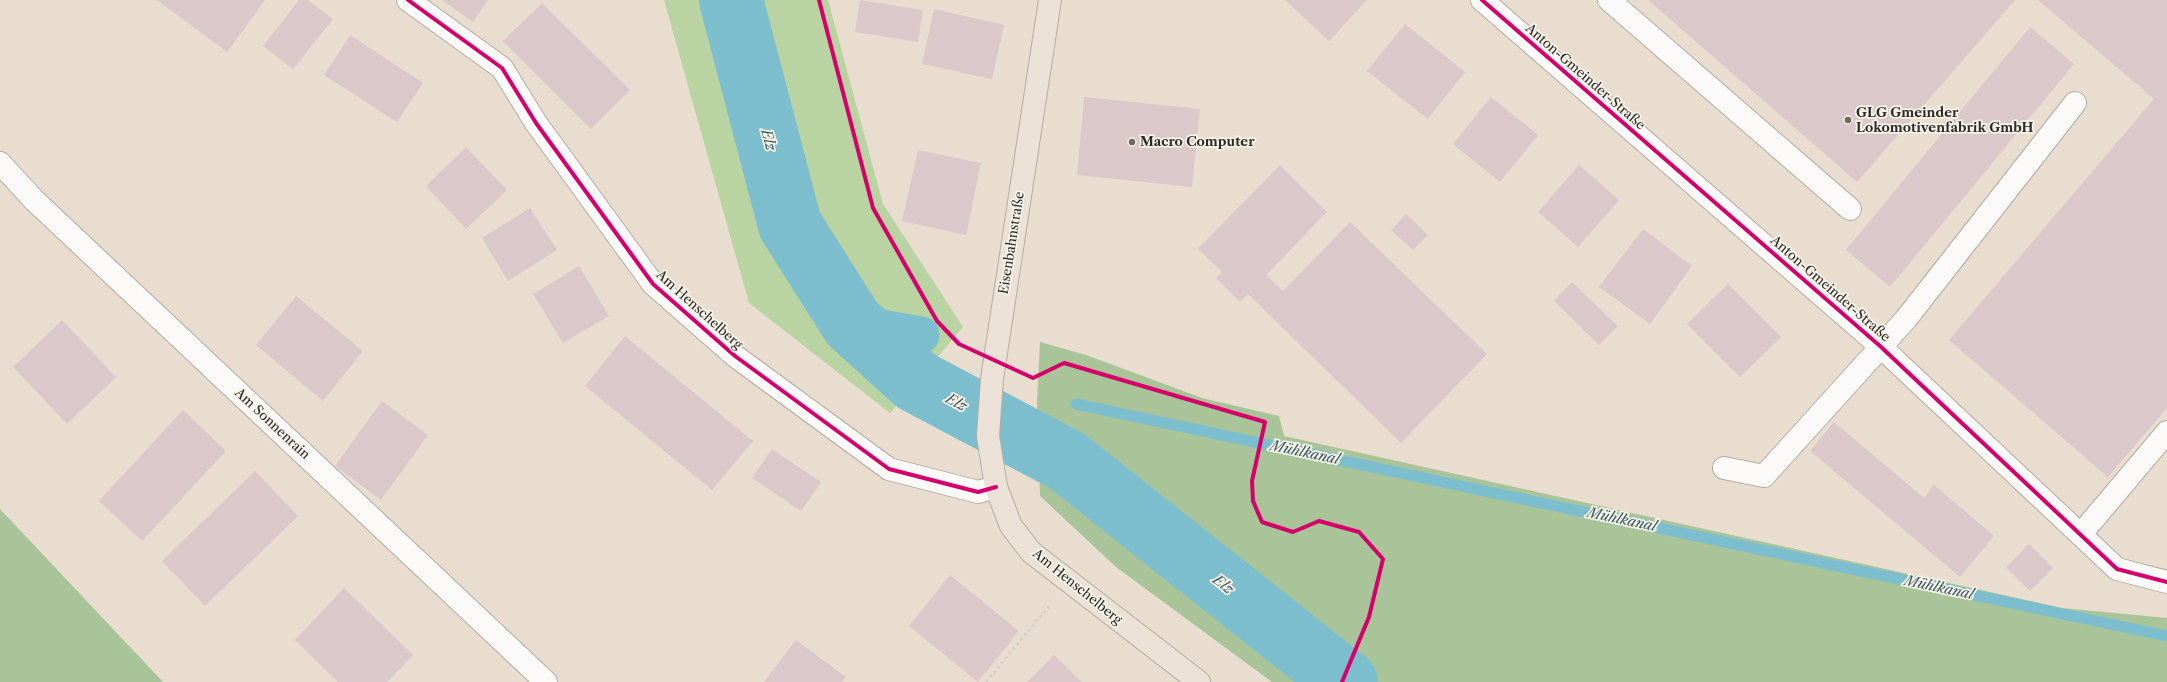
<!DOCTYPE html>
<html>
<head>
<meta charset="utf-8">
<style>
  body { margin:0 }
  canvas { display:block; background:#e8ddce }
</style>
</head>
<body>
<canvas width="2167" height="682"></canvas>
<script>
const c = document.querySelector('canvas').getContext('2d');
c.lineJoin = 'round';
function fill(path, color) { c.fillStyle = color; c.fill(path, 'evenodd'); }
const shape = rows => new Path2D(rows.map(r => 'M' + r).join(''));
function trace(path, color, width, dash) { c.strokeStyle = color; c.lineWidth = width; c.lineCap = dash ? 'butt' : 'round'; c.setLineDash(dash || []); c.stroke(path); }
function label(font, color, halo, rows, align = 'center') {
  c.font = font + ' "Libre Caslon Text",serif'; c.lineWidth = 3.5; c.setLineDash([]); c.textBaseline = 'middle'; c.strokeStyle = halo; c.fillStyle = color; for (const [text, x, y, turn = 0] of rows) {
    c.save(); c.translate(x, y); c.rotate((+turn || 0) * Math.PI / 180); c.textAlign = isNaN(turn) ? turn : align; if (halo) c.strokeText(text, 0, 0); c.fillText(text, 0, 0); c.restore();
  }
}
fill(shape([
  [664,0,828,0,883,204,963,327,890,413,749,303]
]), '#b9d3a2');
fill(shape([
  [1040,342,1086,355,1202,398,1279,416,1284,436,2062,608,2167,618,2167,682,1272,682,1116,567,1040,496,1037,401],
  [0,509,163,682,0,682]
]), '#a9c499');
trace(shape([
  [1076,404,2167,636]
]), '#7cbecd', 11);
trace(shape([
  [852,323,921,335]
]), '#7cbecd', 37);
trace(shape([
  [731,0,790,225,852,323,916,381,1067,461,1346,682]
]), '#7cbecd', 64);
fill(shape([
  [157,0,265,0,227,52],
  [299,0,308,0,333,19,293,69,263,46],
  [442,0,488,0,473,22],
  [860,0,923,10,918,42,855,32],
  [1285,0,1367,0,1329,41],
  [1648,0,2015,0,1857,182],
  [2038,0,2167,0,2167,408,2108,477,1949,340,2154,99],
  [542,3,630,90,591,129,503,41],
  [934,9,1004,25,992,79,922,64],
  [1405,24,1465,72,1428,119,1367,71],
  [2030,27,2074,64,1890,287,1846,250],
  [350,35,423,83,397,122,324,75],
  [1084,97,1200,109,1192,187,1077,175],
  [1491,97,1538,135,1500,182,1453,144],
  [466,147,507,190,466,229,426,186],
  [918,150,981,163,966,235,902,221],
  [1280,165,1327,212,1266,275,1283,291,1350,222,1487,354,1401,443,1248,294,1240,302,1216,278,1222,272,1198,249],
  [1579,165,1619,200,1578,247,1538,212],
  [530,208,557,250,508,281,482,238],
  [1406,214,1428,235,1413,250,1391,230],
  [1643,229,1692,266,1650,324,1599,287],
  [579,266,609,316,563,343,533,294],
  [1572,282,1618,326,1599,345,1554,301],
  [1728,284,1781,337,1740,377,1687,324],
  [296,296,363,351,323,401,256,345],
  [62,320,116,377,67,424,13,367],
  [625,336,753,441,712,490,585,386],
  [382,401,428,435,381,500,335,466],
  [183,410,226,451,142,541,99,501],
  [1834,422,1924,498,1934,485,1994,536,1960,577,1810,451],
  [772,449,821,482,801,511,752,478],
  [255,471,298,516,205,606,162,561],
  [2029,544,2053,568,2030,591,2006,567],
  [950,575,1019,631,978,682,909,626],
  [344,588,413,655,387,682,338,682,295,640],
  [796,640,846,677,842,682,764,682],
  [1054,655,1082,682,1027,682]
]), '#dbc8cb');
const minor = shape([
  [408,0,502,68,536,123,653,284,735,356,889,469,978,492,996,487],
  [1482,0,1880,346,2117,569,2167,582],
  [1609,0,1850,209],
  [0,163,34,200,546,682],
  [1724,468,1764,476,1906,319,2075,103],
  [2081,534,2167,432]
]);
const major = shape([
  [1050,0,992,379,988,436,996,487,1011,526,1031,552,1199,682]
]);
trace(minor, '#b3aca3', 24);
trace(major, '#b3aca3', 24);
trace(shape([
  [986,682,1051,604]
]), '#d3d0cc', 2.5, [3, 3]);
trace(minor, '#fcfaf8', 22);
trace(major, '#ebe1d6', 22);
trace(shape([
  [408,0,502,68,536,123,653,284,735,356,889,469,978,492,996,487],
  [819,0,873,208,937,321,959,344,1033,378,1064,363,1265,422,1252,481,1253,501,1262,522,1293,532,1319,521,1359,532,1383,559,1369,617,1342,682],
  [1482,0,1880,346,2117,569,2167,582]
]), '#d6006c', 4);
for (const [x, y, r, color] of [
  [1848,120,4,"#6d6964"],
  [1132,142,4,"#6d6964"]
]) { const dot = new Path2D(); dot.arc(x, y, r, 0, 2 * Math.PI); c.fillStyle = color; c.fill(dot); trace(dot, '#f7f3e8', 1.5); }
label('13px', '#2b2b2b', '#f7f3e8', [
  ["Anton-Gmeinder-Straße",1585,77,41],
  ["Eisenbahnstraße",1012,243,-81],
  ["Anton-Gmeinder-Straße",1830,289,41],
  ["Am Henschelberg",699,310,42],
  ["Am Sonnenrain",272,424,43],
  ["Am Henschelberg",1077,587,39]
]);
label('bold 13px', '#2b2b2b', '#f7f3e8', [
  ["GLG Gmeinder",1856,113],
  ["Lokomotivenfabrik GmbH",1856,128],
  ["Macro Computer",1140,142]
], 'left');
label('italic 14px', '#375a64', '#f7f3e8', [
  ["Elz",768,140,75],
  ["Elz",956,403,28],
  ["Mühlkanal",1305,453,12],
  ["Mühlkanal",1622,520,12],
  ["Elz",1223,585,38],
  ["Mühlkanal",1939,588,12]
]);
</script>
</body>
</html>
